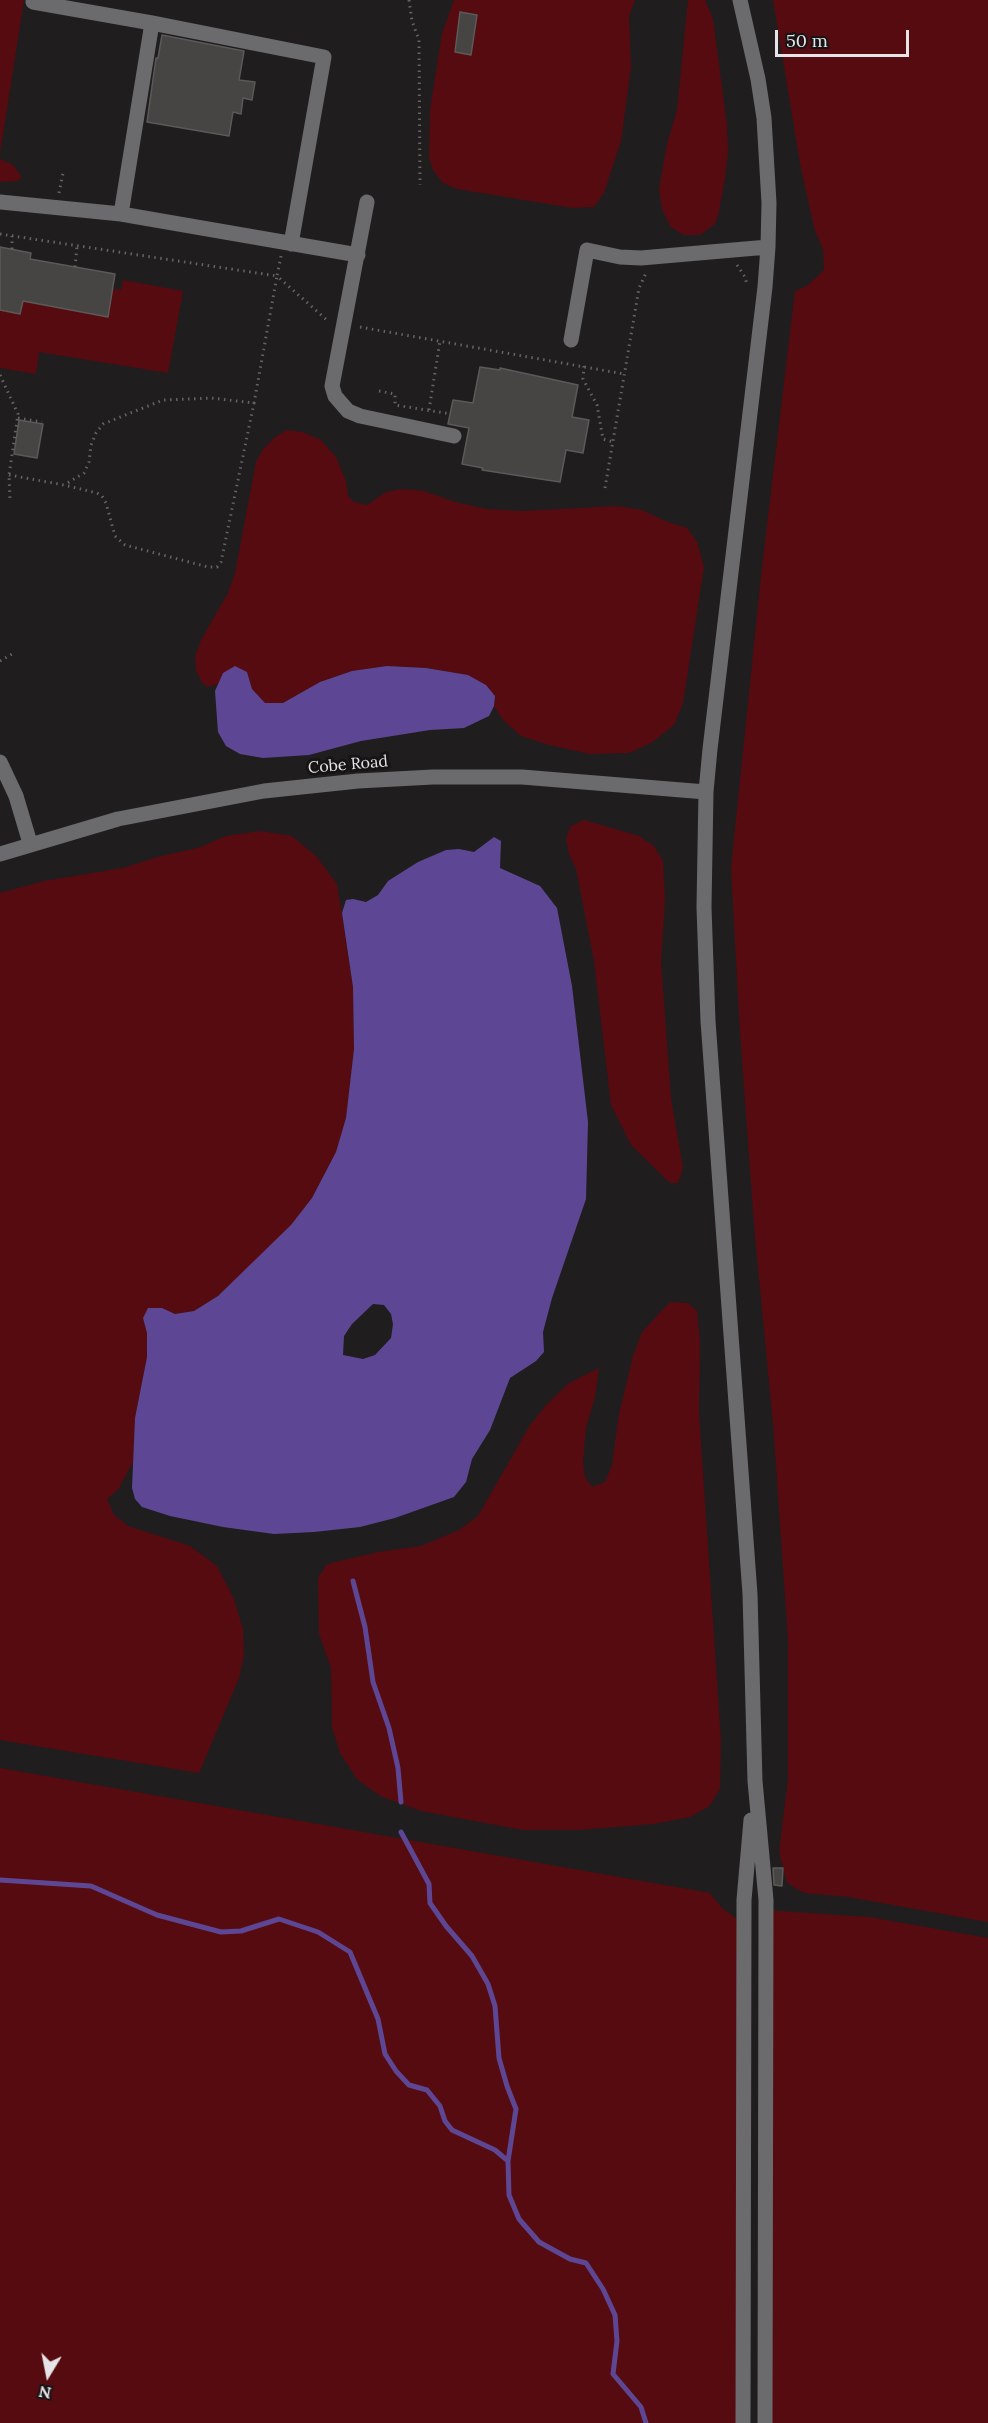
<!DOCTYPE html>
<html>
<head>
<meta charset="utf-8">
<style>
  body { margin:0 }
  #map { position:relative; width:988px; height:2423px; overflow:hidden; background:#201d1f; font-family:Lora,serif }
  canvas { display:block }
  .north { position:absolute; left:18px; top:2345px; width:60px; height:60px; -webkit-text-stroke:4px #171416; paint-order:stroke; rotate:190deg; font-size:16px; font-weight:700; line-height:24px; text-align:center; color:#e6e4e6 }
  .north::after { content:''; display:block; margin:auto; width:21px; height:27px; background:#e6e4e6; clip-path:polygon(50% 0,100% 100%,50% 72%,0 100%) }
  .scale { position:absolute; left:775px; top:30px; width:134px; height:27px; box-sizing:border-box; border:3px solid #e6e4e6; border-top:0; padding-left:8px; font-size:18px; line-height:21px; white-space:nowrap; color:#e6e4e6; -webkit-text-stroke:4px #171416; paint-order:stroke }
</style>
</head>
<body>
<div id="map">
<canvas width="988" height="2423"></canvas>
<div class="north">N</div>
<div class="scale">50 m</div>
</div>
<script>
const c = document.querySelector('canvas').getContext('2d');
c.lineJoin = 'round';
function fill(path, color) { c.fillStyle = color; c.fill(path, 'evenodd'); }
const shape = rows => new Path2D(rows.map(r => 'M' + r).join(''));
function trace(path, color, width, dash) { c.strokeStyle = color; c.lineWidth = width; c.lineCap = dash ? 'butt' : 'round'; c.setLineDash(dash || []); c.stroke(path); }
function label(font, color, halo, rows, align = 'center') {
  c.font = font + ' Lora,serif'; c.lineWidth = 6; c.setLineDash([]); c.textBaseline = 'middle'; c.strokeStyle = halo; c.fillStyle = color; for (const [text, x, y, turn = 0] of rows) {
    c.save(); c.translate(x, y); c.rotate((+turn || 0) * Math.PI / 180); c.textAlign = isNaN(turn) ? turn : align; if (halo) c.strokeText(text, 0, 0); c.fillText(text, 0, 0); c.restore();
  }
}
fill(shape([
  [0,0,24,0,0,153],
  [454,0,635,0,629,16,631,67,621,141,604,193,594,207,573,208,457,189,443,183,433,170,429,157,430,110,442,34],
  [688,0,705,0,713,19,727,125,728,151,725,178,718,216,715,224,700,235,683,235,670,226,662,209,659,189,667,144,677,110],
  [773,0,988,0,988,1922,848,1897,804,1893,787,1883,779,1852,788,1779,788,1639,773,1423,755,1237,740,1033,731,868,762,567,795,291,807,286,824,270,823,249,815,231,801,169],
  [0,159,13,165,22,177,17,181,0,182],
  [123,280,183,291,168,373,39,352,36,374,0,368,0,310,20,314,23,301,108,317,113,289,121,290],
  [287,430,303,432,321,440,336,457,346,481,348,496,354,502,367,505,386,492,401,489,424,491,455,502,486,509,522,511,617,506,642,510,665,521,687,528,697,542,704,567,683,703,674,725,651,743,629,753,590,754,549,745,521,736,503,720,494,706,495,696,486,685,468,675,426,668,387,666,352,671,320,682,283,703,265,703,252,689,247,672,223,673,218,684,207,687,201,681,196,670,195,657,201,640,228,593,235,573,256,462,263,449,274,438],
  [584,820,639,836,654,846,663,861,665,899,661,962,671,1098,683,1168,678,1183,670,1183,631,1145,611,1105,594,961,576,869,569,854,566,838,571,826],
  [260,831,292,836,316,856,337,884,353,987,354,1049,346,1118,336,1152,312,1198,291,1225,252,1265,218,1296,194,1311,175,1314,162,1308,143,1318,147,1333,147,1357,135,1418,133,1462,118,1490,107,1499,114,1515,128,1526,190,1546,217,1566,234,1599,243,1629,244,1655,239,1678,199,1773,0,1740,0,893,44,881,123,868,161,856,198,848,226,836],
  [670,1302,688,1303,697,1311,700,1342,699,1413,721,1741,720,1788,713,1801,708,1807,690,1817,653,1824,579,1830,523,1830,421,1811,380,1796,357,1779,340,1753,332,1727,331,1668,319,1634,318,1578,327,1564,378,1552,421,1546,459,1530,478,1516,530,1425,547,1404,569,1383,599,1368,595,1397,586,1428,583,1462,585,1477,592,1487,605,1482,612,1465,619,1414,633,1356,642,1332],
  [0,1768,710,1893,722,1908,744,1924,743,2423,0,2423],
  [765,1910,869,1917,988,1938,988,2423,765,2423]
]), '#560b10');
fill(shape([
  [235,666,247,672,252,689,265,703,283,703,320,682,352,671,387,666,426,668,468,675,486,685,495,696,494,706,489,716,464,728,430,730,361,741,309,755,263,758,240,754,226,746,218,732,215,691,223,673],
  [494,837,501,841,500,868,540,886,557,908,572,986,588,1122,586,1199,552,1298,543,1332,544,1352,536,1361,510,1378,490,1430,472,1459,466,1482,454,1497,395,1518,360,1527,314,1532,274,1534,223,1527,170,1516,142,1507,135,1499,132,1488,135,1418,147,1357,147,1333,143,1318,148,1308,162,1308,175,1314,194,1311,218,1296,291,1225,312,1198,336,1152,346,1118,354,1049,353,987,342,913,346,900,353,899,366,902,378,895,388,881,418,862,446,850,459,849,474,852],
  [373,1304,384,1305,391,1314,393,1324,391,1338,375,1355,363,1359,343,1355,344,1336,352,1324]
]), '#5d4794');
trace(shape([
  [353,1581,365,1627,373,1682,389,1728,398,1768,401,1802],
  [401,1832,429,1884,430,1903,446,1926,472,1956,488,1984,495,2006,499,2058,507,2086,516,2109,508,2161,509,2195,519,2219,539,2242,570,2259,586,2263,603,2289,615,2315,617,2341,613,2374,641,2407,646,2423],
  [0,1880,91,1886,157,1915,221,1932,241,1931,279,1919,318,1932,350,1952,378,2019,385,2054,396,2071,409,2085,427,2090,440,2106,445,2121,452,2130,495,2150,508,2161]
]), '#5d4794', 5);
const building = shape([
  [460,12,477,15,471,55,455,52,460,12],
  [162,35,244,51,239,80,255,82,252,100,243,98,241,114,233,112,229,136,147,122,156,58,158,58,162,35],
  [0,247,31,253,30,259,115,274,108,317,23,301,20,314,0,310,0,247],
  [480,367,500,370,500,368,578,385,572,417,589,420,583,453,566,450,560,482,482,470,483,468,462,464,469,428,448,424,453,400,473,403,480,367],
  [19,420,43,424,37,458,14,454,19,420],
  [773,1868,783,1868,782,1886,774,1885,773,1868]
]);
fill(building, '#474444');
trace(building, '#5c5959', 1.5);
trace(shape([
  [409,0,412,21,419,40,420,185],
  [59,193,63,173],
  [0,234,277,276,254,403,211,398,163,400,103,424,96,433,91,445,89,462,84,473,64,485],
  [12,249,12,236],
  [281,256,277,276,328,321],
  [737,265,745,277,747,285],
  [75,267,77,246],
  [360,327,624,374],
  [584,366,583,379,597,405,603,439,613,442],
  [0,375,18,414,9,475,10,500],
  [379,391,395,394,395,405,451,414],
  [429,410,440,341],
  [18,418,42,422],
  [9,475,64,485,97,493,102,496,106,503,115,536,125,545,208,567,217,567,221,562,254,403],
  [605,488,639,288,646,273],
  [0,661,14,653]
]), '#666365', 3, [1.5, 4.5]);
trace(shape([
  [740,0,758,79,764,118,769,203,768,247,765,287,710,749,706,792,704,907,708,1021,750,1594,755,1781,766,1900,765,2423],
  [33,2,152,23,324,57,291,244],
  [0,202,121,214,358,255],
  [367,202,332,386,335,396,348,411,360,416,454,436],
  [121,214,152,23],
  [571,340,587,250,620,257,641,258,768,247],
  [0,762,16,796,30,843],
  [0,854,118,819,264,791,358,781,433,777,522,777,706,792],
  [743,2423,744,1900,751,1820]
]), '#6b6a6c', 15);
label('16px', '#e6e4e6', '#171416', [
  ["Cobe Road",348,765,-5]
]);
</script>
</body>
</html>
